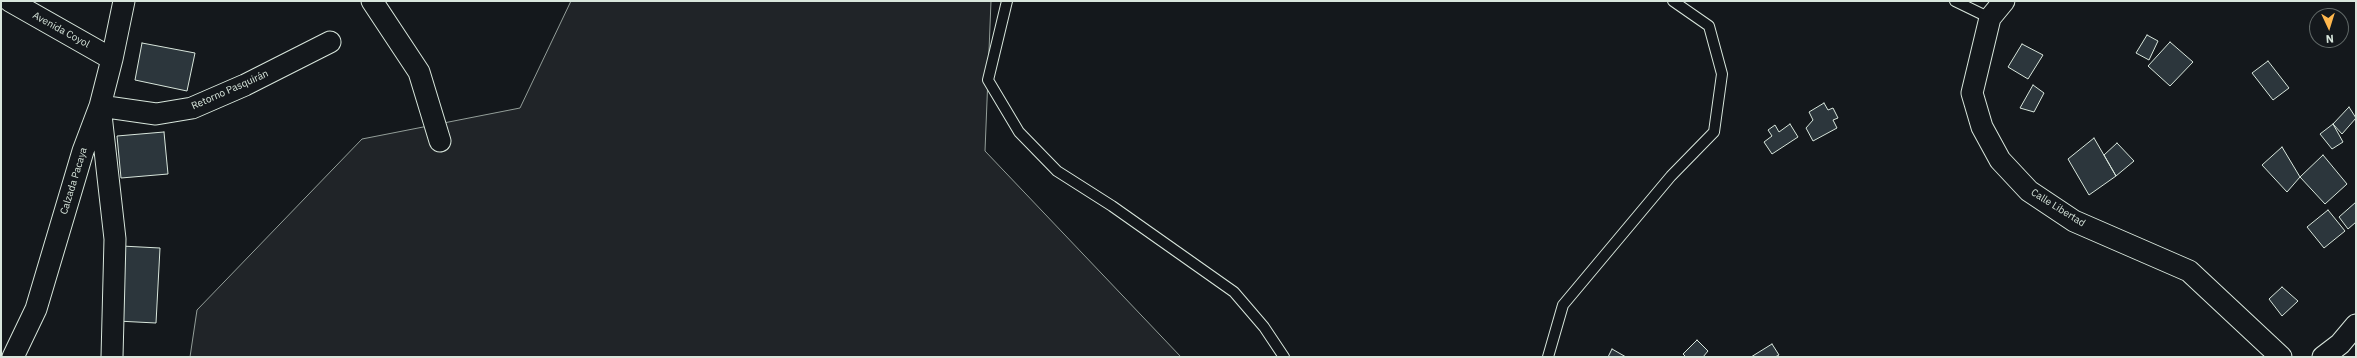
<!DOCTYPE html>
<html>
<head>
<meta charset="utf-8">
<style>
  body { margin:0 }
  #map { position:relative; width:2357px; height:358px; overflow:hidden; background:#14181c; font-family:"IBM Plex Sans",sans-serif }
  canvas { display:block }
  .frame { position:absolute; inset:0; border:2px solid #d8e6dc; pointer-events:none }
  .north { position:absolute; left:2309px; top:8px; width:40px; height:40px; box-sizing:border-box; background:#14181c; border:1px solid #626a69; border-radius:50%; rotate:176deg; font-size:11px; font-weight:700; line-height:16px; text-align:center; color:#d8e6dc }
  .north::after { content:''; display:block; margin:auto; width:14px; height:18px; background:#ffb74d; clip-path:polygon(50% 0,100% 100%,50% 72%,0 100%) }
</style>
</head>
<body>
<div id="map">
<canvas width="2357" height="358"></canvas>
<div class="frame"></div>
<div class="north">N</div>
</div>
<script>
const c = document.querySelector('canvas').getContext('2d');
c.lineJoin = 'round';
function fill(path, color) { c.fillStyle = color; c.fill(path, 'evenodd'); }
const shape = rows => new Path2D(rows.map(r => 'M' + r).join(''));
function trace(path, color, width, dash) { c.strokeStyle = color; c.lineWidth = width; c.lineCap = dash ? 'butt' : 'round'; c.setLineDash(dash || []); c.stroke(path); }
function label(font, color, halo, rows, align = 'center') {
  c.font = font + ' "IBM Plex Sans",sans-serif'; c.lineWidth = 3; c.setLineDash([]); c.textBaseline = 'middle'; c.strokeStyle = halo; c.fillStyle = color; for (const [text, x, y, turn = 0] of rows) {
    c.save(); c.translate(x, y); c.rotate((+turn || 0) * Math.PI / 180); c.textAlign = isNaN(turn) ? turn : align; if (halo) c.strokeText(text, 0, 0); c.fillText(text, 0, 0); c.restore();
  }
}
const green = shape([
  [571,1,991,1,985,151,1181,357,190,357,197,310,362,139,520,108,571,1]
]);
fill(green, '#202428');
trace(green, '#939e99', 1);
const building = shape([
  [2147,35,2158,41,2149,60,2136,53,2147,35],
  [2170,42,2193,62,2170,86,2148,66,2170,42],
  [142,43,195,53,187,91,135,80,142,43],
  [2022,44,2043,55,2028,79,2008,67,2022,44],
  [2268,61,2289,88,2273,100,2252,73,2268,61],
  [2033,85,2044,93,2034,112,2020,108,2033,85],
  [1824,103,1828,110,1833,108,1838,118,1833,120,1837,128,1813,141,1806,128,1813,120,1809,112,1824,103],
  [2349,107,2356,118,2342,134,2333,124,2349,107],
  [1790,124,1798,137,1772,154,1764,142,1772,136,1768,130,1775,125,1779,132,1790,124],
  [2333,124,2343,142,2332,149,2320,134,2333,124],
  [164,132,168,174,121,178,117,136,164,132],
  [2094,138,2116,176,2089,195,2068,159,2094,138],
  [2117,143,2134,161,2116,176,2104,155,2117,143],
  [2282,147,2300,177,2287,192,2262,165,2282,147],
  [2323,155,2347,184,2325,204,2300,177,2323,155],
  [2356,202,2356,222,2348,229,2339,217,2356,202],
  [2328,210,2345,231,2324,248,2307,227,2328,210],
  [121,246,160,248,156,323,117,321,121,246],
  [2282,287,2298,301,2282,316,2269,299,2282,287],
  [1697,340,1708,351,1703,357,1686,357,1683,354,1697,340],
  [1772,344,1779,355,1775,357,1751,357,1772,344],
  [1612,349,1626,357,1608,357,1612,349]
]);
fill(building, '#2c363c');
trace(building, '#d8e6dc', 1);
const service = shape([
  [1007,1,988,80,1019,132,1057,171,1112,206,1234,292,1264,327,1284,357],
  [1955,1,1990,18],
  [1548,357,1563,305,1671,176,1714,132,1722,74,1709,26,1673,1]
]);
const minor = shape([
  [10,1,112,59],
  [372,1,419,72,440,141],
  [2004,1,1990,18,1972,93,1982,127,2000,160,2029,191,2074,221,2189,271,2281,357],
  [13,357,36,309,83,151,100,106,112,59,124,1],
  [112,357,115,239,100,106,156,114,192,108,245,85,330,42],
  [2323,357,2340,344,2356,325]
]);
trace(service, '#d8e6dc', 12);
trace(minor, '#d8e6dc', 23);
trace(service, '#14181c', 10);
trace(minor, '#14181c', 21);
label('10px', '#d8e6dc', '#14181c', [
  ["Avenida Coyol",61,30,29],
  ["Retorno Pasquirán",230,90,-24],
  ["Calzada Pacaya",74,181,-73],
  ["Calle Libertad",2058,208,32]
]);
</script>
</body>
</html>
